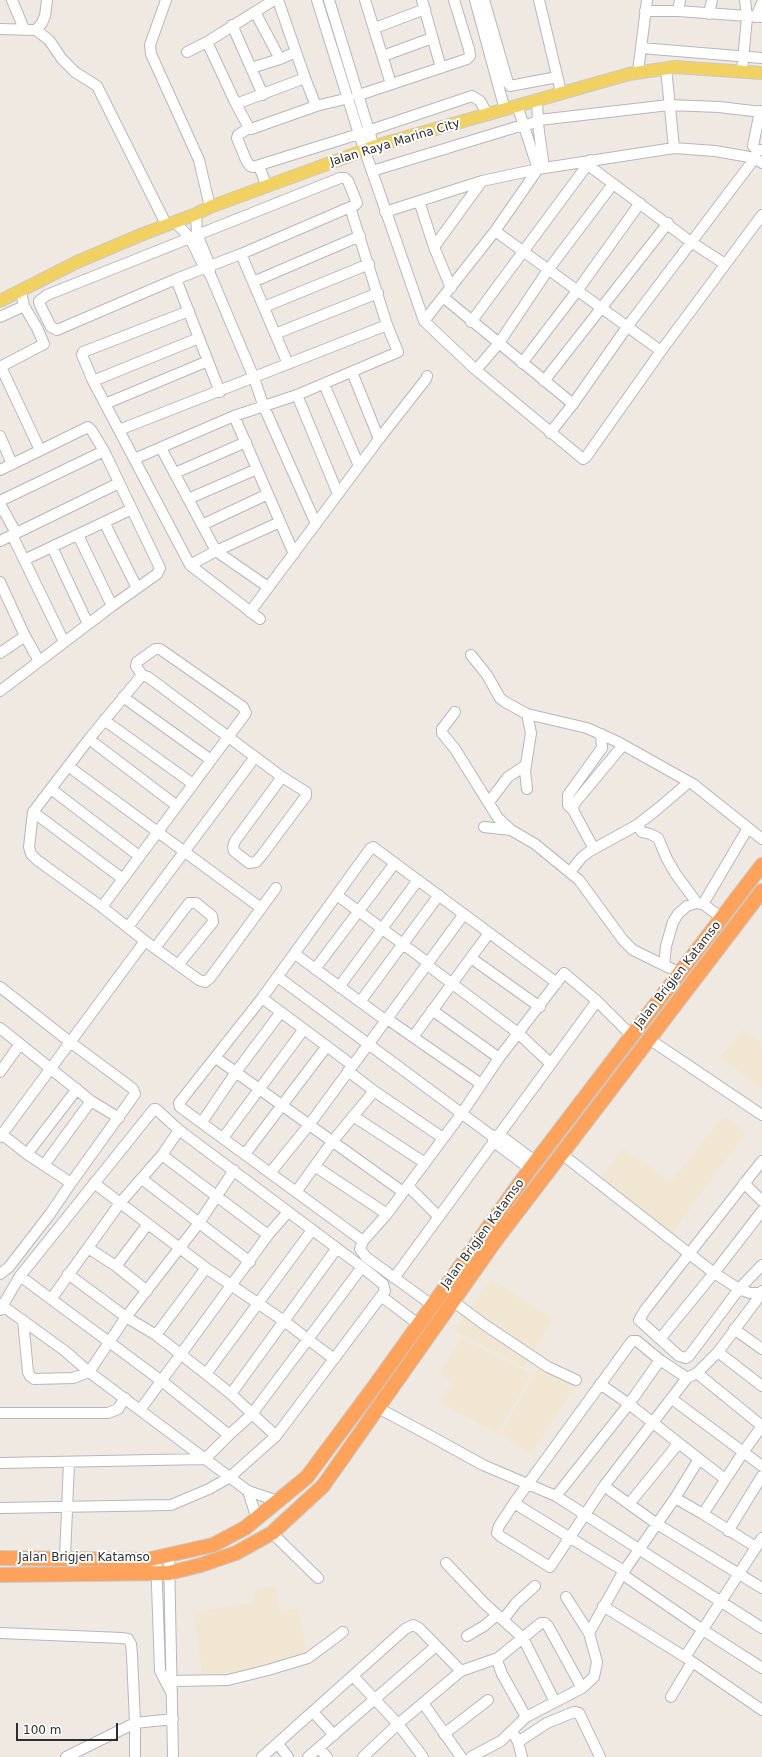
<!DOCTYPE html>
<html>
<head>
<meta charset="utf-8">
<style>
  body { margin:0 }
  #map { position:relative; width:762px; height:1757px; overflow:hidden; background:#efe9e1; font-family:"DejaVu Sans",sans-serif }
  canvas { display:block }
  .scale { position:absolute; left:16px; top:1723px; width:102px; height:18px; box-sizing:border-box; border:2px solid #2e2e2e; border-top:0; padding-left:5px; font-size:12px; line-height:14px; white-space:nowrap; color:#2e2e2e; -webkit-text-stroke:3px #fff; paint-order:stroke }
</style>
</head>
<body>
<div id="map">
<canvas width="762" height="1757"></canvas>
<div class="scale">100 m</div>
</div>
<script>
const c = document.querySelector('canvas').getContext('2d');
c.lineJoin = 'round';
function fill(path, color) { c.fillStyle = color; c.fill(path, 'evenodd'); }
const shape = rows => new Path2D(rows.map(r => 'M' + r).join(''));
function trace(path, color, width, dash) { c.strokeStyle = color; c.lineWidth = width; c.lineCap = dash ? 'butt' : 'round'; c.setLineDash(dash || []); c.stroke(path); }
function label(font, color, halo, rows, align = 'center') {
  c.font = font + ' "DejaVu Sans",sans-serif'; c.lineWidth = 4; c.setLineDash([]); c.textBaseline = 'middle'; c.strokeStyle = halo; c.fillStyle = color; for (const [text, x, y, turn = 0] of rows) {
    c.save(); c.translate(x, y); c.rotate((+turn || 0) * Math.PI / 180); c.textAlign = isNaN(turn) ? turn : align; if (halo) c.strokeText(text, 0, 0); c.fillText(text, 0, 0); c.restore();
  }
}
fill(shape([
  [743,1030,762,1043,762,1089,719,1057],
  [724,1116,746,1132,672,1233,601,1177,623,1149,671,1181],
  [491,1279,553,1319,524,1367,454,1331],
  [461,1338,530,1373,523,1389,497,1434,440,1402,452,1381,440,1374],
  [538,1367,576,1384,531,1454,501,1435],
  [275,1586,280,1611,298,1608,308,1658,237,1673,203,1678,194,1612,253,1603,255,1590]
]), '#f0e6d1');
const minor = shape([
  [12,0,24,29],
  [166,0,150,45,151,54,199,160,210,207],
  [278,0,305,78,316,106],
  [317,0,359,134,424,321],
  [329,0,374,147],
  [365,0,391,84],
  [422,0,441,68],
  [475,0,505,110],
  [484,0,508,83,510,86,557,77],
  [539,0,561,92],
  [645,11,678,11,762,17],
  [678,11,680,0],
  [255,12,280,59],
  [709,14,712,0],
  [756,17,762,3],
  [232,25,263,95],
  [375,28,425,9],
  [0,29,36,30,49,40,62,59,75,72,97,86,166,224],
  [36,30,42,23,45,16,47,0],
  [207,42,236,104,248,126,251,129,316,106,349,98],
  [641,48,762,58],
  [187,52,207,42,274,0],
  [383,56,432,38],
  [251,68,280,59,296,52],
  [666,68,674,148],
  [742,71,747,17,745,0],
  [638,72,647,0],
  [359,95,467,59,470,56,469,49,454,0],
  [537,99,538,124,544,168],
  [236,104,305,78],
  [517,105,538,169,495,231,424,321,476,370,583,459,586,457,661,351,762,215],
  [760,111,753,146,757,150,762,150],
  [249,128,238,135,237,138,246,160,250,166,253,167,359,134,472,96,480,101,488,115],
  [588,165,691,242,725,264],
  [259,166,267,187],
  [372,171,523,125,530,124,539,120,669,105,719,107,762,112],
  [340,178,345,178,348,181,357,203,355,205,241,254,176,279,57,330,51,327,40,305,39,301,47,295,340,178],
  [419,201,434,247,451,288],
  [385,212,482,181,538,169,674,148,715,151,755,158,762,163],
  [175,222,190,238,205,269,210,274,210,266,197,234,196,214],
  [495,231,661,351],
  [434,247,482,181],
  [241,254,288,364],
  [210,274,254,378,264,407,316,524],
  [176,279,220,392],
  [253,282,360,236],
  [443,297,573,404],
  [264,307,369,264],
  [189,311,83,352,82,355,93,381,190,565,260,619],
  [0,317,24,306,21,292],
  [471,322,591,160],
  [275,334,378,293],
  [522,363,577,291,640,203],
  [0,367,44,344,37,328,24,306],
  [1,367,40,450],
  [476,370,499,343,548,270,613,184],
  [352,372,379,439],
  [93,381,199,338],
  [544,381,668,223],
  [324,384,359,466],
  [297,395,338,494],
  [105,404,208,361],
  [234,416,294,554],
  [119,430,387,325],
  [550,433,573,404,627,327,755,158],
  [0,436,12,464],
  [161,448,216,551,268,587],
  [134,459,234,416,297,395,398,352,387,325,350,207],
  [0,470,88,427,92,431,104,451,160,568,157,574,112,606,0,691],
  [175,473,246,442],
  [188,499,257,469],
  [0,501,104,451],
  [0,504,16,533],
  [104,522,137,588],
  [202,525,268,494],
  [12,535,64,642],
  [78,535,112,606],
  [0,541,119,483],
  [52,547,88,624],
  [24,560,132,509],
  [190,565,216,551,280,522],
  [0,582,25,636,39,661],
  [250,612,379,439,426,379,427,376],
  [0,653,25,636],
  [471,655,487,675,500,698,505,702,527,714,587,728,618,742,693,784,762,839],
  [123,697,211,760],
  [455,712,442,729,442,733,455,749,498,818,511,830],
  [104,720,193,784],
  [89,739,177,806],
  [68,766,261,908],
  [51,789,139,856],
  [527,789,525,771,531,733,527,714],
  [489,802,508,777,526,765],
  [573,810,568,805,568,795,602,748,601,734],
  [33,812,123,879],
  [637,825,642,832,650,834,658,838,667,859,675,873,697,903],
  [484,827,511,830,535,844,579,880,623,940,633,950,680,973],
  [594,849,573,810,574,804,623,745],
  [570,872,582,857,590,851,637,825,660,807,689,782],
  [276,888,210,978,205,982,199,980,145,941,102,907,37,860,31,854,29,847,33,812,89,739,142,675,148,677,282,777,306,792,306,796,262,855,256,862,249,863,234,851,233,847,235,841,282,777],
  [338,896,427,962],
  [703,904,748,828],
  [102,907,246,713,243,707,160,649,155,649,137,662,136,666,142,675],
  [128,927,255,757],
  [155,948,189,903,196,903,212,916,213,922,178,965],
  [295,954,385,1020],
  [471,958,540,1007],
  [426,964,518,1033,550,1063],
  [664,965,666,946,673,922,678,914,687,906,697,903,703,904,722,918],
  [315,969,395,863],
  [278,977,492,1136],
  [0,987,70,1042,124,1082,133,1089,135,1094,71,1183,50,1214,9,1267,0,1274],
  [339,987,418,880],
  [262,998,352,1065],
  [360,1002,439,895],
  [432,1010,499,1058],
  [386,1018,413,1037,489,933],
  [0,1028,91,1101,119,1118],
  [413,1037,481,1084],
  [649,1039,762,1115],
  [216,1058,403,1192],
  [0,1072,20,1044],
  [374,1091,443,1138],
  [353,1116,425,1163],
  [202,1122,236,1072,281,1012],
  [0,1133,27,1154,71,1183],
  [0,1137,145,941],
  [223,1138,304,1029],
  [27,1154,77,1089],
  [245,1154,327,1046],
  [162,1155,268,1235],
  [563,1155,714,1273,739,1289,750,1293,762,1293],
  [762,1161,645,1310,639,1320,679,1356,686,1358,689,1356,739,1289,762,1265],
  [44,1165,91,1101],
  [316,1167,387,1214],
  [530,1169,494,1142,492,1136,500,1135,536,1162],
  [270,1173,309,1125,464,914],
  [142,1179,250,1262],
  [94,1183,206,1268,284,1321,334,1359],
  [744,1183,762,1201],
  [408,1186,439,1217],
  [296,1192,332,1142,374,1091,348,1071],
  [363,1241,180,1107,179,1103,262,998,370,849,373,847,557,983],
  [88,1248,116,1266,147,1291],
  [116,1266,148,1224],
  [68,1274,126,1317,156,1335,206,1374,231,1394,276,1436],
  [20,1276,163,1382,229,1435],
  [394,1278,597,1001],
  [381,1296,418,1324],
  [52,1298,120,1203,162,1155,179,1130],
  [454,1302,485,1325,548,1367,576,1380],
  [0,1304,65,1351,89,1372,248,1491,278,1501],
  [432,1305,366,1257,360,1249,363,1241,387,1214,462,1113,499,1058,564,973,597,1001,632,1036],
  [0,1310,20,1276,154,1109,156,1109,179,1130,362,1267,383,1284,385,1291,276,1436,230,1477,209,1489,171,1505,0,1508],
  [23,1320,28,1372,30,1376,34,1379,73,1378,89,1372,126,1317,199,1223,234,1170],
  [734,1329,762,1349],
  [156,1335,206,1268],
  [660,1339,714,1273,762,1211],
  [718,1352,762,1386],
  [697,1373,762,1426],
  [206,1374,312,1230],
  [687,1378,660,1360,637,1341,632,1341,514,1503,499,1526,497,1533,500,1536,550,1567,604,1486,687,1378,697,1373,718,1352,756,1301,762,1291],
  [231,1394,337,1248],
  [672,1399,762,1466],
  [378,1408,425,1433,483,1465,556,1496,762,1628],
  [140,1410,268,1235,288,1212],
  [0,1413,108,1413,118,1409,125,1398],
  [699,1459,725,1479],
  [0,1463,205,1459,229,1435,252,1414,362,1267],
  [604,1486,657,1524,762,1588],
  [248,1491,257,1519],
  [556,1496,629,1404,660,1360],
  [675,1498,703,1514,744,1451,762,1426],
  [514,1503,624,1571],
  [629,1504,678,1444],
  [703,1514,756,1547],
  [728,1531,762,1476],
  [272,1533,318,1578],
  [169,1555,173,1757],
  [156,1557,160,1671,172,1694],
  [65,1558,69,1462],
  [446,1563,484,1603,523,1638,555,1702],
  [622,1574,703,1630,762,1668],
  [603,1606,685,1657,762,1710],
  [503,1620,516,1603,535,1586],
  [0,1633,122,1638,128,1639,131,1644,132,1655,135,1723,135,1757],
  [589,1633,622,1574,675,1498,699,1459,629,1404,600,1384],
  [467,1636,484,1626,497,1615],
  [685,1657,762,1538],
  [353,1676,398,1724,423,1757],
  [172,1681,228,1680,268,1670,308,1658,343,1632],
  [671,1697,692,1662],
  [423,1703,461,1757],
  [313,1712,334,1735],
  [526,1717,502,1674,498,1663,498,1658,541,1623,545,1623,548,1626,582,1688],
  [444,1734,488,1700],
  [515,1736,518,1742,522,1757],
  [518,1742,547,1723,574,1712,579,1713,600,1757],
  [278,1744,288,1757],
  [319,1748,327,1757],
  [66,1757,135,1723,173,1719],
  [262,1757,405,1629,413,1625,419,1628,461,1671],
  [308,1757,436,1646],
  [363,1757,398,1724,461,1671,498,1658],
  [471,1757,501,1741,526,1717,582,1688,594,1677,597,1662,589,1633,566,1597]
]);
const major = shape([
  [0,301,77,262,143,234,196,214,210,207,379,145,629,74,675,67,762,73]
]);
const highway = shape([
  [0,1558,146,1560,213,1545,245,1528,307,1477,371,1391,530,1169,762,865],
  [0,1575,169,1573,201,1565,236,1553,272,1533,285,1521,323,1486,496,1240,762,891]
]);
trace(minor, '#b4b7c1', 12);
trace(major, '#c9c9c9', 14);
trace(highway, '#c9c9c9', 16);
trace(minor, '#fff', 10);
trace(major, '#f2d163', 12);
trace(highway, '#ffa35c', 14);
label('12px', '#2e2e2e', '#fff', [
  ["Jalan Raya Marina City",395,143,-17],
  ["Jalan Brigjen Katamso",678,975,-52],
  ["Jalan Brigjen Katamso",483,1234,-54],
  ["Jalan Brigjen Katamso",84,1558]
]);
</script>
</body>
</html>
